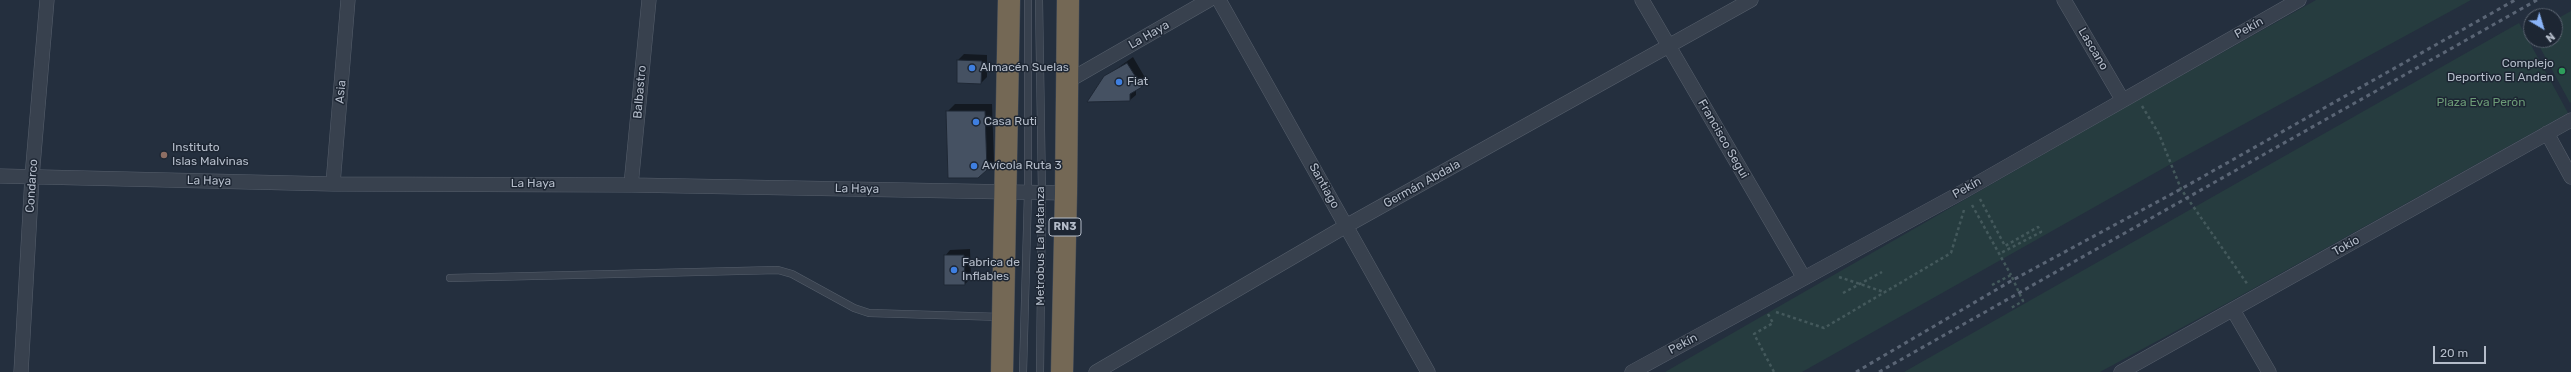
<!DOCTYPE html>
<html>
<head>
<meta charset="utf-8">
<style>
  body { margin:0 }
  #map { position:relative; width:2571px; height:372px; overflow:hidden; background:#242f3e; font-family:Rubik,sans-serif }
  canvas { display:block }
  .north { position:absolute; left:2523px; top:8px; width:40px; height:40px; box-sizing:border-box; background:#1d2633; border:1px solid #59626f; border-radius:50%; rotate:142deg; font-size:11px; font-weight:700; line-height:16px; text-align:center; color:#b4bcc9 }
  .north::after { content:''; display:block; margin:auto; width:14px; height:18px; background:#8ab4f8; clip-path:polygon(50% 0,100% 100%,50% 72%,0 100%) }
  .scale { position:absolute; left:2433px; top:346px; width:53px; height:18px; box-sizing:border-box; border:2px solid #b4bcc9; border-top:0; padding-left:5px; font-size:12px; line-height:14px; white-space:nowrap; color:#b4bcc9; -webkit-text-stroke:3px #1d2633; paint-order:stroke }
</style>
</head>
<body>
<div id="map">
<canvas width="2571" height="372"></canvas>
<div class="north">N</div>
<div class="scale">20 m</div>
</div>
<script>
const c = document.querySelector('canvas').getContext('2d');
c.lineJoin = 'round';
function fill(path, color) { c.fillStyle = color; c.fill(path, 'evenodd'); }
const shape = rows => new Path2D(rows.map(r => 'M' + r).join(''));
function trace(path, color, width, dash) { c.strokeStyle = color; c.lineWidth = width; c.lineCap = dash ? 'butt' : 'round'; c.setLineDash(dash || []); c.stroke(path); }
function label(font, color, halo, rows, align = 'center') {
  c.font = font + ' Rubik,sans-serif'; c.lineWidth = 3; c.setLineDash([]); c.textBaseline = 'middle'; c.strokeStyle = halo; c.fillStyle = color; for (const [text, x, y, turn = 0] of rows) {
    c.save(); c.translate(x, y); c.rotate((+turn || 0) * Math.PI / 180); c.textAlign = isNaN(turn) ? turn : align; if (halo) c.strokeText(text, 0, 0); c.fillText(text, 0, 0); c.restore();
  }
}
fill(shape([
  [2316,0,2471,0,2169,165,1802,372,1665,372,2131,104],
  [2571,11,2571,102,2570,103,2536,40,2555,40,2555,20],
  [2519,23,2568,113,2231,301,2100,372,1904,372]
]), '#263c3f');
fill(shape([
  [964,54,987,55,987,77,981,83,958,60],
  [1133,57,1147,81,1136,90,1136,95,1130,100,1105,77],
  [955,104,992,104,994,162,987,169,948,111],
  [970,249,971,278,965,284,945,284,945,256,950,250]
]), '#0007');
const building = shape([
  [957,60,982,61,981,84,957,83,957,60],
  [1127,63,1142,87,1130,94,1130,101,1087,102,1104,76,1127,63],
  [946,111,985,111,987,170,978,178,948,178,946,111],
  [944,255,964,255,965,285,944,285,944,255]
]);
fill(building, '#455162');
trace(building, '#1f2835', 1);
const lane = shape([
  [1039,0,1042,193,1040,372],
  [450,278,778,270,792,274,854,308,869,313,1002,317],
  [1023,372,1028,193,1028,0]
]);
const street = shape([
  [1219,0,1428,372],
  [1642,0,1804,278],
  [2064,0,2122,99],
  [1068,81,1209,0],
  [2547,133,2571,177],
  [0,176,333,184,631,185,1066,193],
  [333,184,348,0],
  [631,185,649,0],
  [2233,310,2269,372],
  [21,372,32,177,47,0],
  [1096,372,1346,226,1751,0],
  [1632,372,1964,191,2299,0],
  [2121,372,2571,120]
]);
const highway = shape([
  [1002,372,1009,0],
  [1062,372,1066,193,1068,0]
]);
trace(lane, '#565f6c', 8);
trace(street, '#565f6c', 15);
trace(highway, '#434c59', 23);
trace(shape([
  [2142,106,2159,134,2181,189,2248,285],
  [1980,199,2005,246,2038,227,2041,232,1999,254],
  [1972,205,2011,275],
  [1839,277,1884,292],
  [1992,285,2011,275,2023,301,2011,308],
  [1843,293,1882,272],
  [1776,312,1824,328,1951,253,1964,210],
  [1768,314,1773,323,1754,334,1774,372]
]), '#44595c', 2.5, [3, 3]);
trace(lane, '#38414e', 7);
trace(street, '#38414e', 14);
trace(highway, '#746855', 22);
trace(shape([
  [1856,372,2011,281,2181,189,2515,0],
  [1879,372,2537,0]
]), '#5a6575', 3, [4, 4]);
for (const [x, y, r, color] of [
  [972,68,4,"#3f7fe0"],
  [2562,71,4,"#2e9e5b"],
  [1119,82,4,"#3f7fe0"],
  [976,122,4,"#3f7fe0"],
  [164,155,4,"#8d6e63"],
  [974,166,4,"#3f7fe0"],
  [954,270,4,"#3f7fe0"]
]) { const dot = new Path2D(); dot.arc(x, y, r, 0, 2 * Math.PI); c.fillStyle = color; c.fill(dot); trace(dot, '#1d2633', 1.5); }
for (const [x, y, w] of [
  [1065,227,32]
]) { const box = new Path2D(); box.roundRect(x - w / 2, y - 9, w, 18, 3); c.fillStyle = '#1d2633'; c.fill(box); trace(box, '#b4bcc9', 1); }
label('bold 11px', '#b4bcc9', null, [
  ["RN3",1065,227]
]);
label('12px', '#b4bcc9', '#1d2633', [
  ["Pekín",2249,28,-29],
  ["La Haya",1149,35,-30],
  ["Lascano",2093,49,59],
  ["Asia",341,92,-85],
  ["Balbastro",640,92,-85],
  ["Francisco Segui",1723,139,60],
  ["La Haya",209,181,1],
  ["La Haya",533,184],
  ["Germán Abdala",1422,184,-29],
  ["Condarco",32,186,-86],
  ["Santiago",1324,186,61],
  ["Pekín",1967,188,-29],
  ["La Haya",857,189,1],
  ["Metrobus La Matanza",1041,246,-90],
  ["Tokio",2346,246,-29],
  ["Pekín",1683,344,-28]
]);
label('12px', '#b4bcc9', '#1d2633', [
  ["Complejo",2554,64,"right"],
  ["Deportivo El Anden",2554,78,"right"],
  ["Almacén Suelas",980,68],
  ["Fiat",1127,82],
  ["Casa Ruti",984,122],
  ["Instituto",172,148],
  ["Islas Malvinas",172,162],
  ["Avícola Ruta 3",982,166],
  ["Fabrica de",962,263],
  ["Inflables",962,277]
], 'left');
label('12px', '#6b9a76', '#1d2633', [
  ["Plaza Eva Perón",2481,103]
]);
</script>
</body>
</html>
